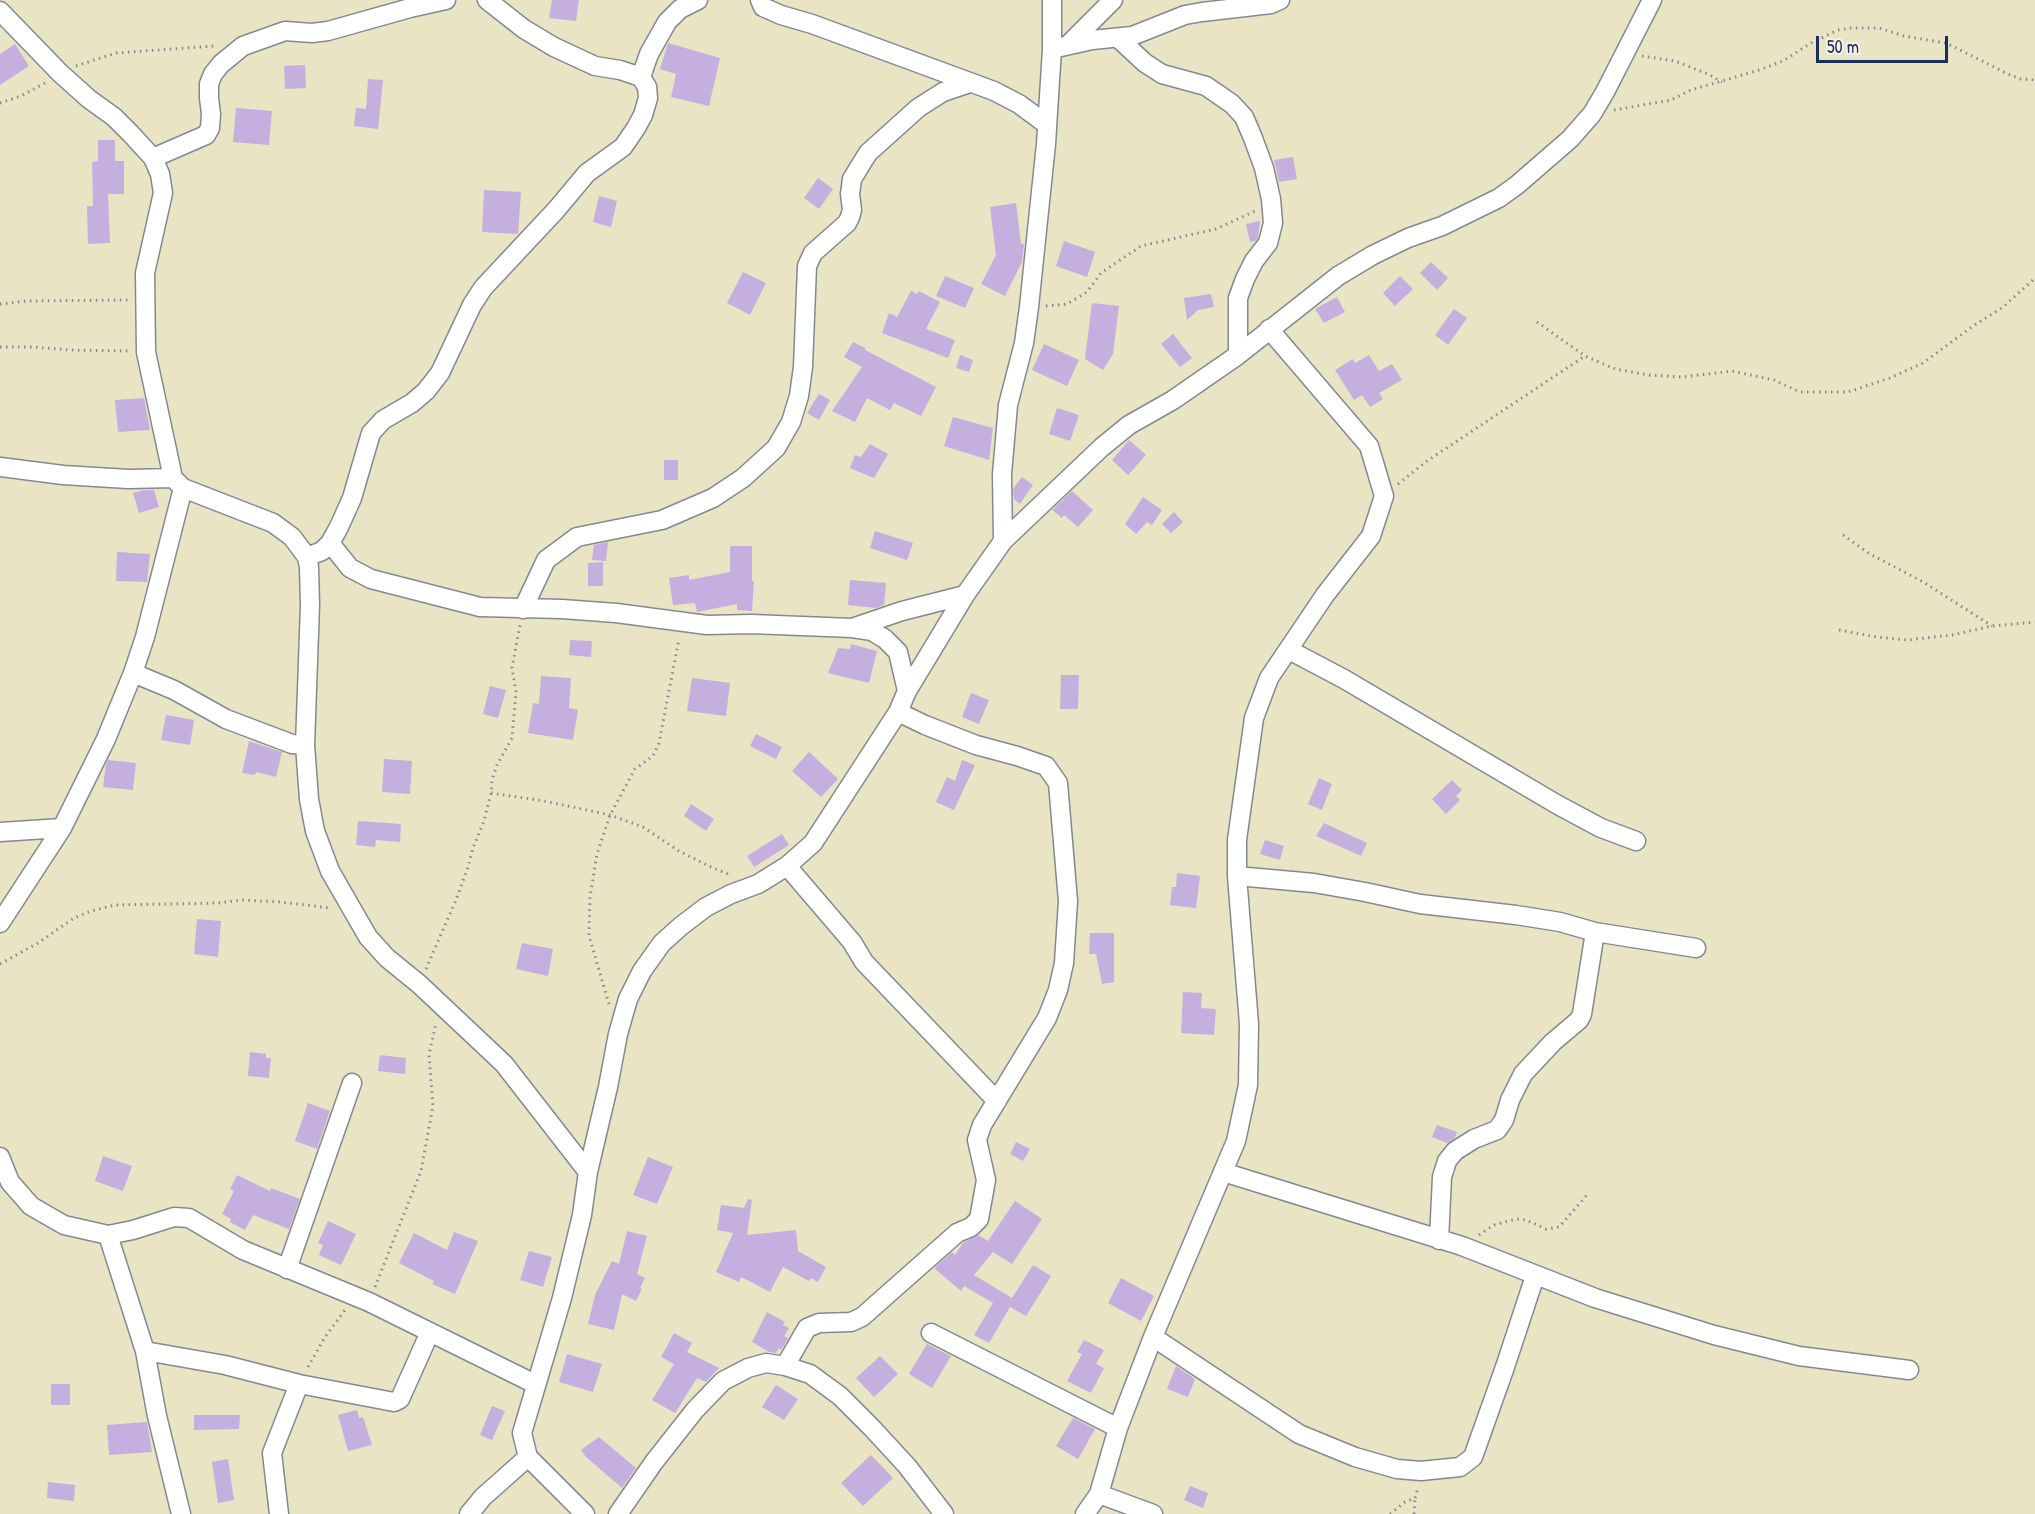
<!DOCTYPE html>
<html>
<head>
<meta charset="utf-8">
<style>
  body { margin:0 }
  #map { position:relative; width:2035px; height:1514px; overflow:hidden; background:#e9e4c4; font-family:"Patrick Hand",sans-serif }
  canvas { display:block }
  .scale { position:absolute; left:1816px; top:36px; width:132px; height:27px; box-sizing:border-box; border:3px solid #1b2f5e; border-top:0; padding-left:8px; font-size:18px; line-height:21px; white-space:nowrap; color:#1b2f5e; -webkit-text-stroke:4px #f7f3e8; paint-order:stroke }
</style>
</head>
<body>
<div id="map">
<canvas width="2035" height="1514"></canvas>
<div class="scale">50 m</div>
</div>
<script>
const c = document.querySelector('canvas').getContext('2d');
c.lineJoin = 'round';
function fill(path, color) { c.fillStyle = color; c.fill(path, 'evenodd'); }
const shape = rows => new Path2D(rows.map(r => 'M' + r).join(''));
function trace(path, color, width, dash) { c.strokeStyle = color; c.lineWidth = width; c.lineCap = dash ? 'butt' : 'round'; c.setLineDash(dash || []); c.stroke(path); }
fill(shape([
  [552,0,579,0,576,21,549,18],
  [668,43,720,58,709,106,671,97,676,74,660,69],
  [15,44,29,66,0,85,0,54],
  [305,65,306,88,285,89,284,66],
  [368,79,383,80,378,129,354,126,356,108,366,109],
  [236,108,272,111,269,145,233,142],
  [98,140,115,140,115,161,124,161,124,194,108,194,110,243,88,244,87,206,93,206,92,162,98,161],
  [1293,157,1297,179,1279,182,1274,160],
  [818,178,833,189,819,209,804,198],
  [484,190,521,192,518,234,482,232],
  [599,196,617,201,611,227,593,222],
  [1016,203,1021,244,1024,244,1022,262,1005,296,981,284,996,255,990,207],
  [1260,221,1258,238,1255,241,1250,242,1246,224],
  [1064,241,1095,252,1087,277,1056,266],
  [1431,262,1448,278,1437,290,1420,273],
  [743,272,766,283,750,315,727,303],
  [945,276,974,288,965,308,936,296],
  [1400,276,1413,289,1395,306,1383,293],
  [911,291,917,294,919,291,940,302,926,329,955,340,948,358,882,333,889,313,897,317],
  [1211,294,1214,307,1198,310,1187,320,1184,298],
  [1337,297,1345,312,1324,323,1315,309],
  [1092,303,1119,306,1113,354,1103,370,1085,359],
  [1454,309,1467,318,1448,345,1435,335],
  [1173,334,1192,358,1180,367,1161,344],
  [853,342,865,348,865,350,936,387,921,416,894,403,890,410,867,398,855,422,832,411,862,367,844,357],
  [1044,344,1079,360,1067,386,1032,370],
  [960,355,973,360,969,372,956,368],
  [1369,355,1379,371,1392,364,1402,380,1379,393,1383,399,1370,407,1362,395,1354,400,1335,370,1353,359,1355,363],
  [819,394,830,400,819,420,807,413],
  [144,398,150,430,118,432,115,400],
  [1057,408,1079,415,1070,441,1049,434],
  [953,417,993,428,989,460,944,446],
  [1129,440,1146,455,1128,475,1112,460],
  [870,444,888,454,874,478,850,468,855,455,861,457],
  [664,460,678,460,678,480,664,480],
  [1022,477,1033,485,1020,504,1014,499,1013,489],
  [144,490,154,490,159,507,139,513,133,493],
  [1072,491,1093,510,1078,527,1064,515,1062,518,1052,510],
  [1143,497,1162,510,1152,525,1147,522,1136,534,1125,524],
  [1174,512,1183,522,1171,533,1162,524],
  [875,531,913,543,907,560,870,548],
  [608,542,606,561,592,560,594,545],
  [730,546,752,546,752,581,754,581,752,611,737,610,737,604,697,612,695,603,673,605,669,578,689,575,689,580,730,572],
  [117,552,150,554,147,582,116,581],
  [603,562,603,586,588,586,588,563],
  [850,580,886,583,884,605,876,608,848,605],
  [570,640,592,641,591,657,569,655],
  [851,644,877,651,869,683,828,673,838,648,850,649],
  [1061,675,1079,675,1078,709,1060,709],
  [541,676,571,678,569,708,578,710,573,740,528,733,533,703,539,704],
  [692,678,730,683,726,716,687,711],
  [490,686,506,690,498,718,483,714],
  [971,693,989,700,979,724,962,717],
  [166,715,194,720,190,745,161,740],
  [756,734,782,747,776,759,750,746],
  [249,741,282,752,276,777,256,772,255,775,242,773],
  [809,752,838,779,821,797,792,771],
  [384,759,412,761,410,794,382,792],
  [108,760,136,763,133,790,103,787,106,765],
  [962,760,975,765,954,810,936,802,947,777,955,781],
  [1319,778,1332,784,1322,810,1308,804],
  [1452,780,1462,790,1456,796,1460,800,1446,814,1432,799],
  [691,804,714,819,706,831,684,816],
  [358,821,401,824,400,842,376,840,375,847,356,845],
  [1324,823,1367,843,1361,856,1316,836],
  [782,834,789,845,754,867,747,856],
  [1265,840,1284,846,1280,860,1260,854],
  [1177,873,1200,876,1196,908,1170,905,1172,887,1176,887],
  [197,919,221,921,218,957,194,954],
  [1090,933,1114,933,1114,982,1102,984,1096,954,1089,954],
  [522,943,553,949,548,976,516,969],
  [1183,992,1202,993,1201,1008,1216,1009,1214,1035,1181,1033],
  [250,1052,266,1054,266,1058,271,1058,269,1078,248,1076],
  [380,1055,406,1058,405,1074,378,1071],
  [308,1103,330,1111,317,1149,295,1141],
  [1437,1125,1457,1132,1455,1138,1447,1143,1432,1137],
  [1016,1142,1030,1149,1023,1161,1010,1154],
  [103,1156,132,1166,123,1191,95,1181],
  [648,1157,673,1167,657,1204,633,1195],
  [237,1175,270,1191,271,1188,300,1199,289,1229,253,1215,245,1230,230,1222,231,1219,222,1214,234,1191,230,1189],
  [748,1199,752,1200,747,1235,796,1230,798,1251,826,1267,818,1282,811,1278,809,1281,783,1267,770,1292,741,1277,739,1282,716,1272,733,1233,717,1230,721,1205,744,1208],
  [1015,1201,1042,1219,1012,1264,993,1252,974,1275,1012,1298,1033,1265,1051,1276,1026,1316,1010,1307,989,1343,974,1335,993,1303,964,1286,961,1291,934,1268,952,1252,955,1255,963,1243,978,1235,988,1241],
  [328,1221,356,1234,341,1265,319,1255,323,1245,318,1243],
  [627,1231,647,1236,637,1274,645,1278,640,1288,642,1289,636,1301,622,1294,614,1330,588,1324,595,1295,612,1261,619,1264],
  [454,1232,478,1241,455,1294,432,1284,434,1281,399,1263,414,1233,447,1250],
  [529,1251,552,1257,543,1287,520,1280],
  [1121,1278,1154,1296,1141,1321,1108,1303],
  [767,1312,785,1322,783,1325,789,1328,784,1336,788,1338,781,1350,779,1348,776,1353,769,1352,752,1342],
  [674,1333,692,1343,687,1352,719,1368,706,1382,697,1378,675,1413,652,1400,674,1364,661,1357],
  [1084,1340,1104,1350,1096,1364,1104,1368,1091,1393,1067,1381,1082,1354,1077,1352],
  [927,1344,951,1356,932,1388,909,1374],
  [567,1354,602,1364,593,1392,559,1382],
  [880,1356,898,1374,874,1397,856,1378],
  [1176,1366,1195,1379,1188,1397,1167,1389],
  [51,1384,70,1384,70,1405,51,1405],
  [776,1385,798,1399,784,1420,762,1407],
  [492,1406,505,1411,492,1440,480,1435],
  [357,1410,359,1418,363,1417,372,1445,348,1451,338,1415],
  [194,1415,240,1415,239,1429,194,1430],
  [1073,1418,1095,1429,1078,1459,1056,1446],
  [147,1422,152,1452,109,1455,107,1425],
  [599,1437,636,1468,622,1488,586,1457,581,1450],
  [871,1455,893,1478,863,1506,841,1483],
  [228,1459,234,1500,218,1503,212,1462],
  [48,1482,75,1485,74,1501,47,1498],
  [1190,1486,1208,1493,1203,1508,1184,1500]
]), '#c5afdf');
const minor = shape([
  [487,0,524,29,554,47,595,66,620,70,641,77,649,54,667,22,680,9,698,0],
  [760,0,763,7,781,15,812,24,994,91,1019,104,1046,124],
  [0,11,60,73,89,99,114,117,131,134,153,158,160,174,163,193,145,273,146,352,173,478,183,488,273,523,292,537,307,557,309,567,310,605,305,745,309,799,315,831,330,871,368,937,387,958,419,984,504,1064,588,1172],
  [1118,38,1145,63,1162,74,1206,86,1232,104,1244,117,1253,138,1264,168,1271,199,1273,223,1268,243,1254,261,1245,279,1238,298,1238,355],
  [1069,44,1113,0],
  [1052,49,1092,40,1132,36,1185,15,1202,12,1271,4,1280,0],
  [153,158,206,135,210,128,211,114,209,98,209,84,213,74,221,64,243,46,285,31,312,33,328,31,410,8,446,0],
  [0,467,63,475,128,479,173,478],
  [1003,541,1002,474,1008,405,1024,343,1029,307,1046,144,1052,49,1052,0],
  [330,543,350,568,371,579,480,607,562,609,616,613,707,625,751,624,852,628,872,631,885,639,898,652,907,691],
  [307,557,322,551,330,543,339,527,352,498,371,433,383,420,412,403,426,391,440,373,472,305,483,288,556,210,587,173,623,147,636,128,643,115,648,98,647,87,641,77],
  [523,609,546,560,577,537,662,520,713,498,743,478,776,448,791,422,799,396,803,367,807,266,813,253,847,223,850,217,852,210,850,194,852,179,868,153,918,108,943,92,970,83],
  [855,627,902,611,965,595],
  [1289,650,1344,679,1558,805,1601,828,1636,841],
  [133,673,174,690,226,719,292,744,305,745],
  [0,832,62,828],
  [787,866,852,942,864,962,997,1101],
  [1237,876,1314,883,1365,892,1420,904,1516,915,1560,922,1595,932,1696,948],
  [0,923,62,828,106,739,133,673,145,637,183,488],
  [0,1157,10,1182,31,1206,64,1225,108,1235,133,1230,174,1217,189,1218,243,1250,369,1302,535,1384],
  [1223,1172,1462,1246,1595,1298,1714,1335,1799,1356,1909,1370],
  [108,1235,145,1351,157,1416,181,1514],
  [1439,1240,1442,1177,1447,1161,1455,1151,1474,1139,1497,1130,1504,1120,1510,1100,1523,1074,1553,1042,1579,1020,1582,1014,1595,932],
  [287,1269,352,1083],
  [931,1333,1118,1428],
  [1153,1337,1299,1434,1355,1457,1397,1469,1421,1471,1460,1467,1473,1457,1505,1367,1535,1276],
  [145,1351,225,1365,299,1384,394,1402,400,1399,430,1332],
  [785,1366,807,1328,819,1323,851,1322,862,1317,957,1233,971,1227,979,1219,986,1180,977,1140,982,1125,1047,1018,1058,990,1064,963,1068,901,1058,783,1046,766,1017,756,976,745,925,725,898,712],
  [1099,1494,1153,1514],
  [279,1514,272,1453,299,1384],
  [469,1514,483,1497,528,1457],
  [585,1514,528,1457,522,1433,562,1298,582,1215,588,1172,608,1087,618,1034,628,999,642,971,662,943,681,926,706,907,731,894,758,884,787,866,813,843,898,712,907,691,965,595,1003,541,1102,447,1129,425,1173,400,1238,355,1338,276,1373,255,1408,238,1442,226,1499,198,1517,185,1570,139,1592,114,1605,92,1652,0],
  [618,1514,654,1462,695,1410,723,1381,748,1368,766,1363,785,1366,810,1374,840,1396,872,1428,907,1466,944,1514],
  [1085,1514,1099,1494,1118,1428,1153,1337,1236,1141,1248,1085,1249,1024,1237,876,1237,840,1254,718,1269,678,1325,595,1371,536,1384,496,1369,446,1269,329]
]);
trace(minor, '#828a91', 21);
trace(shape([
  [1642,56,1675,61,1708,74,1722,82],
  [76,66,116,53,214,46],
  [0,103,21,96,47,82],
  [1614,110,1671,100,1691,90,1756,71,1783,61,1811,43,1838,30,1851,28,1879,28,1904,36,1946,43,2008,74,2021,79,2035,80],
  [0,304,27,301,129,300],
  [1046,306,1067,304,1087,292,1101,273,1141,246,1216,229,1255,211],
  [1537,322,1585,356,1615,369,1649,375,1682,377,1732,371,1774,380,1800,392,1848,392,1890,378,1923,363,1973,326,2002,308,2035,278],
  [0,347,33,347,70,350,130,351],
  [1398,484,1427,461,1585,356],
  [1843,535,1870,554,1925,583,1992,626],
  [1839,630,1877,637,1907,640,1952,635,1992,626,2035,622],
  [491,793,544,801,610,815,643,827,679,851,711,867,731,875],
  [0,964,38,943,74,918,91,911,115,905,218,903,242,900,281,902,330,908],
  [426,969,456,900,468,867,473,848,484,821,491,793,492,780,497,765,512,738,516,692,512,668,520,625],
  [609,1004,589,936,590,897,597,854,610,815,635,769,653,756,659,743,679,639],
  [1479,1235,1494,1225,1516,1219,1526,1220,1546,1229,1559,1227,1587,1195],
  [375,1287,421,1171,433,1106,429,1055,436,1023],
  [308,1367,325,1337,345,1310],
  [1390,1514,1405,1502,1415,1498,1418,1488],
  [1414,1514,1415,1498]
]), '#828a91', 3, [1.5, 4.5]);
trace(minor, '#fff', 18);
</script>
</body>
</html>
